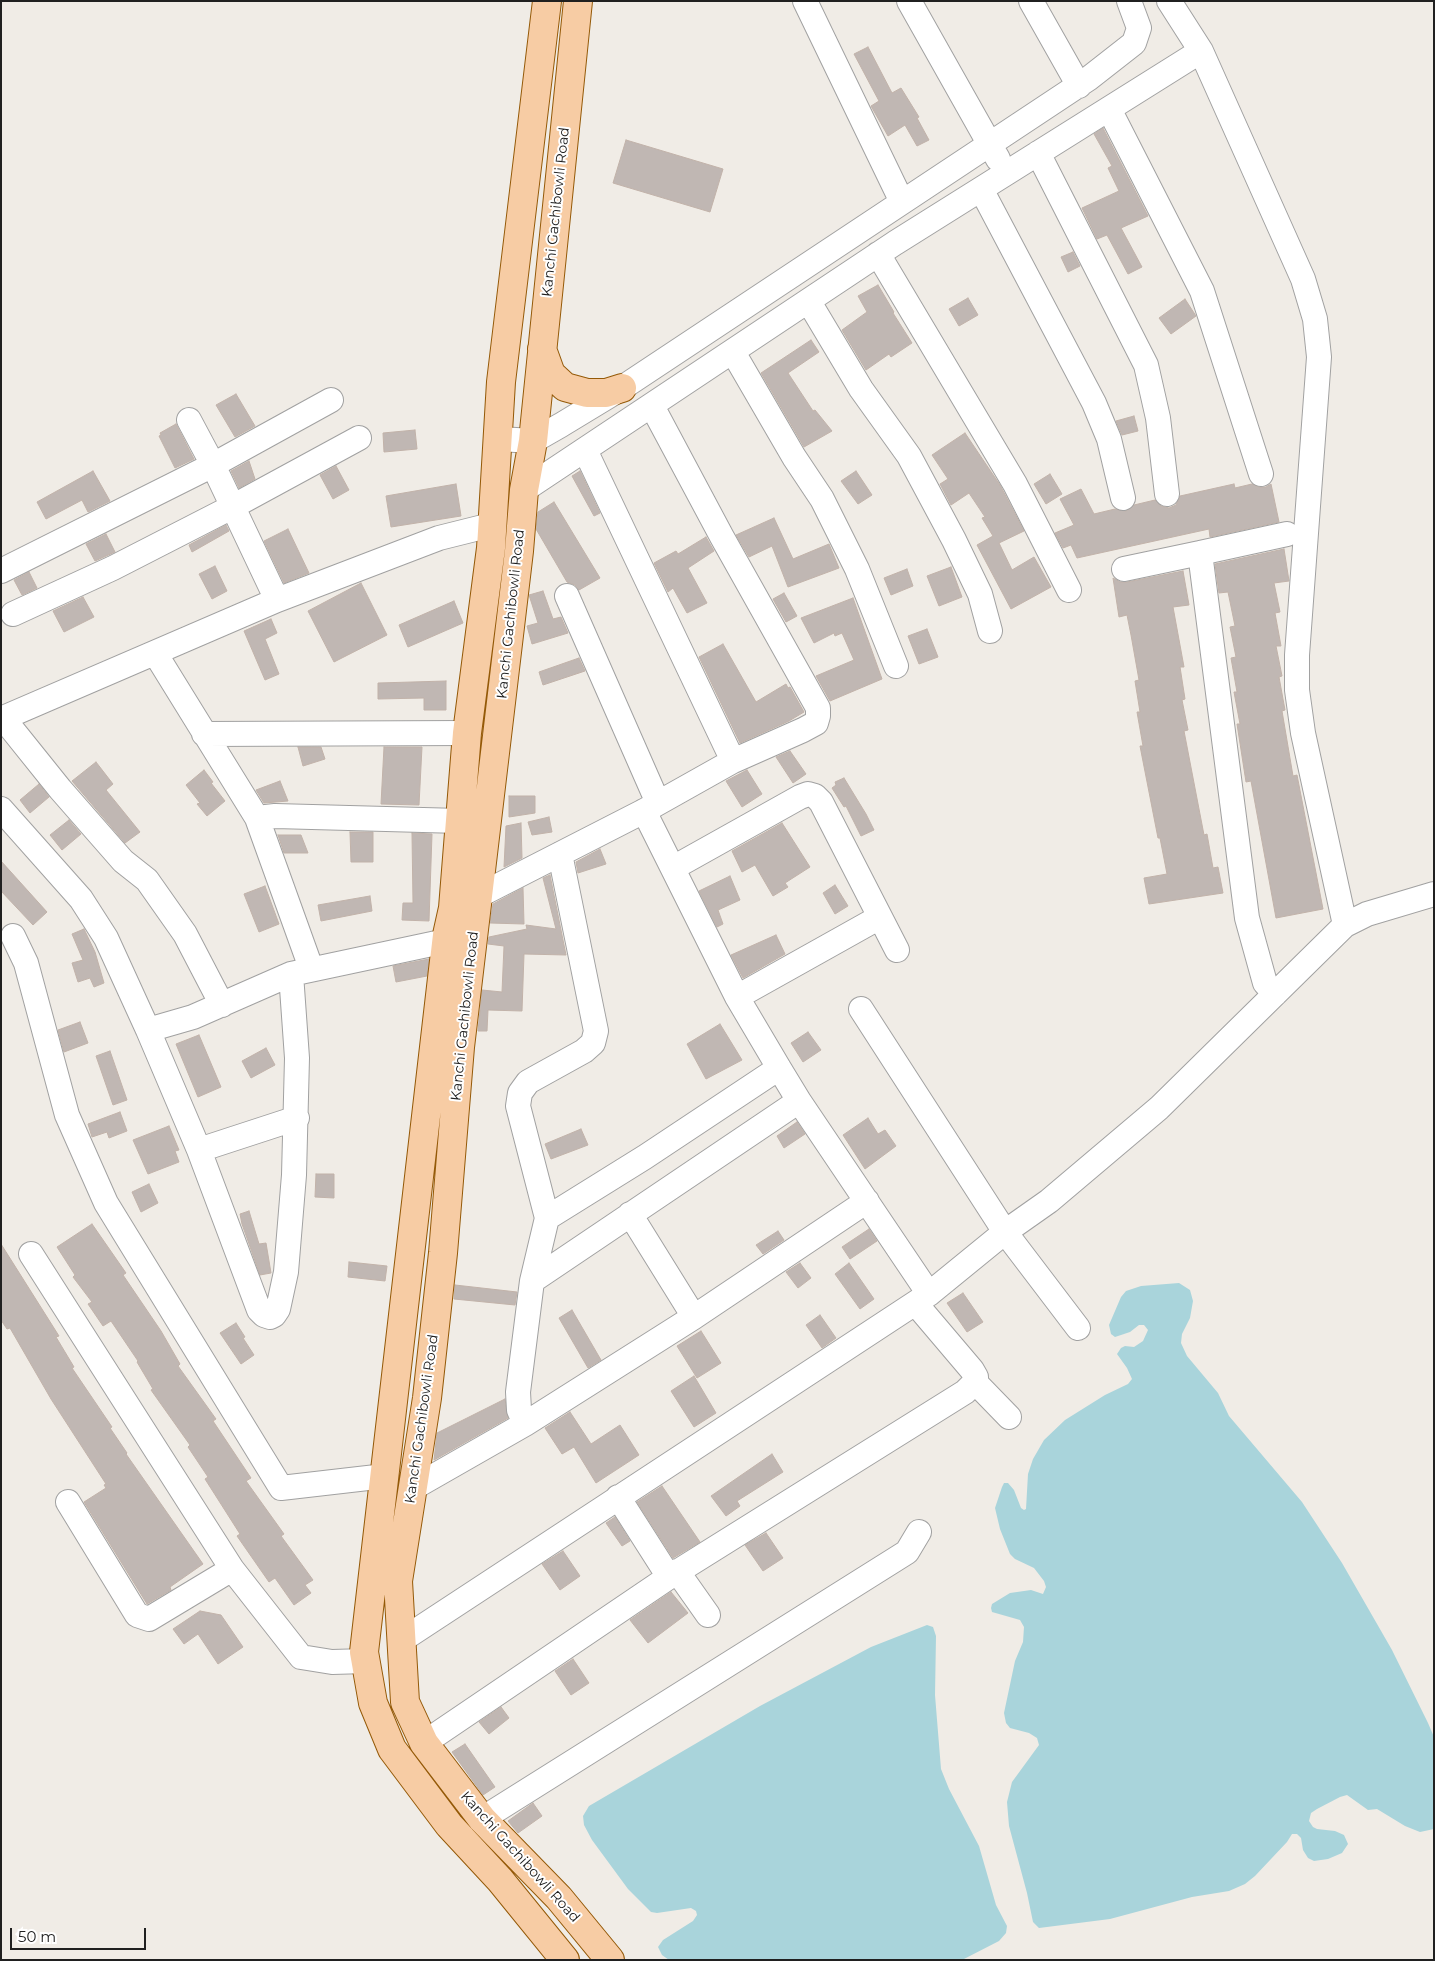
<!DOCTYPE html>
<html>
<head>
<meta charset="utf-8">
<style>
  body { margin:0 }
  #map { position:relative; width:1435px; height:1961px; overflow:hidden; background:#f0ece6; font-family:Montserrat,sans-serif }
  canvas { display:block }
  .frame { position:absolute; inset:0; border:2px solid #202020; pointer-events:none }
  .scale { position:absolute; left:10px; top:1928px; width:136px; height:22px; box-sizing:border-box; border:2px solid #202020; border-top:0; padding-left:6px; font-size:15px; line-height:18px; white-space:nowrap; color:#202020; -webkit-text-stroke:4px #fff; paint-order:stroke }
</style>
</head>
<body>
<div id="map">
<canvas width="1435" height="1961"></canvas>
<div class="frame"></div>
<div class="scale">50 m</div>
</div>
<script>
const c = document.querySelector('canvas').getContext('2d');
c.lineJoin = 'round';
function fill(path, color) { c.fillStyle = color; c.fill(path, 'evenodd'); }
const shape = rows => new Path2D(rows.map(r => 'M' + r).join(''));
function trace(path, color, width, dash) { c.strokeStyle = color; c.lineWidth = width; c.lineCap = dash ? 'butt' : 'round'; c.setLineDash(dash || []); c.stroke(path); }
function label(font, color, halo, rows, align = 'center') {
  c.font = font + ' Montserrat,sans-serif'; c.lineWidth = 4; c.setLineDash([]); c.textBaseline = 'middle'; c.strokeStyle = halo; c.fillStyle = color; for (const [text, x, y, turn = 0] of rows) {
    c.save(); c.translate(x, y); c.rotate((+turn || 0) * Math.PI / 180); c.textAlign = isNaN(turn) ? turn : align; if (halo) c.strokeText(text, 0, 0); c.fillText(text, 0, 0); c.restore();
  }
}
fill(shape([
  [1179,1283,1190,1290,1193,1301,1190,1318,1182,1334,1181,1343,1187,1356,1218,1393,1229,1416,1302,1502,1342,1563,1392,1650,1428,1723,1434,1737,1434,1829,1420,1832,1405,1826,1377,1809,1368,1810,1347,1795,1340,1797,1317,1809,1311,1813,1309,1821,1313,1827,1317,1829,1335,1831,1344,1835,1348,1844,1342,1853,1328,1859,1314,1861,1308,1858,1303,1850,1301,1838,1297,1834,1292,1834,1287,1842,1255,1876,1245,1884,1229,1891,1192,1897,1110,1919,1039,1928,1033,1922,1027,1893,1009,1826,1007,1802,1012,1782,1039,1745,1037,1738,1029,1733,1010,1728,1006,1723,1004,1713,1015,1661,1023,1642,1024,1627,1020,1620,992,1612,991,1608,992,1604,1010,1593,1031,1590,1043,1594,1046,1587,1044,1581,1034,1568,1015,1559,1010,1554,1000,1529,995,1508,1002,1487,1004,1483,1008,1483,1014,1490,1021,1508,1024,1510,1026,1509,1028,1474,1033,1459,1044,1440,1065,1420,1105,1395,1128,1384,1132,1379,1127,1368,1117,1354,1121,1348,1125,1346,1134,1347,1143,1341,1148,1330,1144,1325,1139,1325,1130,1332,1115,1337,1111,1334,1109,1325,1121,1297,1126,1291,1141,1286],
  [927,1625,933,1627,936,1636,935,1695,941,1769,949,1789,979,1846,996,1905,1007,1926,1006,1933,999,1941,962,1960,669,1960,662,1955,658,1947,663,1940,693,1921,697,1915,696,1911,691,1908,657,1913,651,1912,628,1889,592,1840,584,1825,583,1816,589,1806,760,1706,871,1647]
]), '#a9d4db');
const building = shape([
  [868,47,892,93,901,88,919,117,917,118,929,140,917,146,905,125,888,136,871,106,879,101,854,54,868,47],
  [1103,128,1148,216,1121,228,1142,267,1128,274,1107,235,1097,239,1082,208,1119,191,1108,168,1112,166,1094,134,1103,128],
  [626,140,723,169,710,212,613,183,626,140],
  [1073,252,1080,266,1068,272,1061,257,1073,252],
  [878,285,894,312,893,313,912,343,891,357,889,354,866,370,842,330,867,312,858,296,878,285],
  [968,298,978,315,959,326,949,309,968,298],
  [1185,299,1196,316,1171,334,1159,318,1185,299],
  [811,340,819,352,788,373,813,411,815,410,832,431,804,447,761,373,811,340],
  [236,394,255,426,235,437,216,405,236,394],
  [1134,416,1138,431,1122,435,1116,421,1134,416],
  [176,424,194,459,175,468,159,436,161,435,160,433,176,424],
  [415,430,417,449,384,452,383,433,415,430],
  [965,433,1000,485,1024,531,999,543,1012,570,1034,557,1051,587,1011,609,977,545,993,536,982,518,985,517,969,493,951,505,940,484,948,479,932,455,965,433],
  [249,461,255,479,239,488,231,471,249,461],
  [336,466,349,490,333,499,320,475,336,466],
  [93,471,110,501,88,512,82,500,46,519,37,502,93,471],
  [580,471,600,513,594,516,572,476,580,471],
  [856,471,872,495,858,504,841,481,856,471],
  [1050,474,1062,494,1046,504,1034,484,1050,474],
  [456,484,461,516,391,527,386,496,456,484],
  [1234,484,1235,488,1252,484,1259,487,1266,487,1271,484,1279,522,1210,537,1209,529,1077,558,1071,545,1063,548,1055,533,1074,525,1060,499,1081,489,1094,514,1115,509,1126,511,1134,505,1155,500,1161,506,1169,508,1176,505,1180,496,1234,484],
  [554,502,600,578,579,590,575,585,567,582,536,529,538,512,554,502],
  [774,518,793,559,829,544,839,568,788,587,772,546,749,557,736,535,774,518],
  [226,525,229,531,192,552,189,545,226,525],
  [288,529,309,573,284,583,264,541,288,529],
  [106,534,115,552,95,561,86,544,106,534],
  [706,537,714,551,688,568,707,603,687,613,673,588,668,592,654,563,676,551,678,554,706,537],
  [1284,549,1289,581,1274,583,1280,612,1275,613,1281,646,1276,646,1282,676,1279,677,1285,710,1282,711,1293,776,1297,775,1323,909,1276,918,1251,781,1246,782,1237,724,1240,724,1234,692,1237,692,1231,658,1236,657,1230,627,1235,626,1228,592,1219,593,1215,564,1284,549],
  [215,566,227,591,212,599,199,574,215,566],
  [951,567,962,597,939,606,927,576,951,567],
  [907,569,913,586,891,595,884,578,907,569],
  [1183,571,1189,605,1173,607,1184,667,1180,667,1185,699,1182,700,1188,730,1184,731,1204,835,1207,834,1213,868,1218,867,1223,893,1149,904,1144,878,1167,874,1160,838,1158,838,1140,746,1143,746,1137,712,1140,712,1135,681,1139,680,1131,635,1127,615,1119,617,1113,578,1120,582,1127,582,1183,571],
  [29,572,37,588,22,595,14,580,29,572],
  [361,583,387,635,334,662,308,611,361,583],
  [543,591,553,619,561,617,568,633,532,644,527,626,538,623,529,595,543,591],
  [784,593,797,616,786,622,773,599,784,593],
  [83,597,94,617,64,632,53,611,83,597],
  [853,598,882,679,830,701,816,676,854,660,842,633,835,636,834,633,814,643,801,618,853,598],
  [454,601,463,623,408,647,399,625,454,601],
  [271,619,277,633,265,639,279,674,265,680,244,631,271,619],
  [927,629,938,657,919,664,908,636,927,629],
  [723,644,756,702,786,684,788,688,790,687,804,712,789,721,740,743,699,657,723,644],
  [579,658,585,671,543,685,539,672,579,658],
  [446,681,446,710,424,710,424,698,378,699,378,683,446,681],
  [298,747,321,747,325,759,303,766,298,747],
  [384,747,422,747,419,805,381,804,384,747],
  [790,751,806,774,793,783,776,757,790,751],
  [96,762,113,784,106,790,140,832,125,843,72,781,96,762],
  [204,770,213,782,211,783,225,801,207,816,197,804,200,803,186,785,204,770],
  [747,770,762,794,742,807,726,781,747,770],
  [844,778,866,814,874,830,861,836,846,806,844,807,832,788,836,785,835,782,844,778],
  [280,781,288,801,264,803,256,790,280,781],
  [39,784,49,797,30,813,20,800,39,784],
  [509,796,535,796,535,813,509,817,509,796],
  [549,817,552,832,532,835,528,822,549,817],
  [69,820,81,834,62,850,50,835,69,820],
  [521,823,522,858,504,867,506,826,521,823],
  [782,823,810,867,785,883,788,887,773,896,755,865,742,872,732,851,782,823],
  [350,832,373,832,373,862,351,862,350,832],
  [412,833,432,834,429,921,402,920,403,903,413,903,412,833],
  [278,835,301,835,308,853,284,853,278,835],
  [600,849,606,864,578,873,576,862,600,849],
  [1,861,47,912,33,925,1,891,1,861],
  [550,875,566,955,524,954,522,1011,488,1010,487,1031,478,1031,482,990,502,992,504,946,488,944,489,937,527,929,526,925,556,929,543,878,550,875],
  [730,876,740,900,718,910,723,924,717,927,699,891,730,876],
  [835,885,848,906,835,914,823,893,835,885],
  [265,886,279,924,259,932,244,894,265,886],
  [523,888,524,924,490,923,493,904,523,888],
  [370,896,372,911,321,921,318,905,370,896],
  [84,929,95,952,104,983,94,987,90,978,78,982,72,963,83,960,72,934,84,929],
  [776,935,785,954,743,978,731,955,776,935],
  [429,959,427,976,396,982,393,966,429,959],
  [80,1022,88,1043,64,1052,58,1030,80,1022],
  [720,1024,742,1060,706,1079,687,1044,720,1024],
  [808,1032,821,1050,803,1062,791,1043,808,1032],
  [199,1035,221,1087,198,1097,176,1044,199,1035],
  [266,1048,275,1065,251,1078,242,1061,266,1048],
  [110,1051,127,1100,113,1105,96,1056,110,1051],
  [120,1112,127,1131,109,1138,107,1132,92,1137,88,1124,120,1112],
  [868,1118,878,1134,885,1130,896,1146,865,1169,843,1135,868,1118],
  [797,1122,805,1134,784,1148,777,1136,797,1122],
  [169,1126,179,1150,175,1151,179,1162,148,1174,133,1140,169,1126],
  [581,1129,588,1145,551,1159,545,1144,581,1129],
  [316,1174,334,1174,334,1198,315,1197,316,1174],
  [149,1184,158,1203,141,1212,132,1192,149,1184],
  [249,1211,259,1244,266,1243,271,1273,260,1275,242,1224,240,1214,249,1211],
  [92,1224,126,1273,123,1275,161,1331,180,1364,178,1366,216,1419,213,1421,251,1478,246,1481,284,1534,281,1536,313,1580,305,1585,311,1593,294,1605,275,1578,269,1582,237,1536,240,1534,205,1479,208,1477,188,1447,190,1445,151,1390,153,1389,137,1362,138,1361,111,1321,103,1326,88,1304,92,1302,73,1277,75,1275,57,1247,92,1224],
  [869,1229,877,1241,850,1259,842,1247,869,1229],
  [778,1231,784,1240,763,1254,756,1245,778,1231],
  [1,1244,59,1336,56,1337,74,1367,72,1368,112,1427,110,1428,127,1453,126,1454,203,1564,170,1587,171,1590,147,1604,84,1502,106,1488,104,1485,106,1484,51,1399,10,1328,7,1329,1,1320,1,1244],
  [349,1262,387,1266,385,1281,348,1277,349,1262],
  [800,1263,811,1278,798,1288,786,1272,800,1263],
  [849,1263,874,1299,860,1309,835,1274,849,1263],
  [455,1285,517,1292,515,1305,454,1299,455,1285],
  [963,1293,983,1322,967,1332,947,1303,963,1293],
  [572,1310,601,1360,588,1368,559,1318,572,1310],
  [820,1315,836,1338,822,1348,806,1325,820,1315],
  [236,1323,245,1337,243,1338,254,1355,241,1364,220,1333,236,1323],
  [701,1331,721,1363,697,1378,677,1346,701,1331],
  [694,1376,716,1413,694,1427,671,1391,694,1376],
  [505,1399,508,1418,434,1460,437,1433,505,1399],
  [570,1412,591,1444,620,1425,639,1455,596,1483,574,1447,562,1454,545,1428,570,1412],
  [772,1454,783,1472,737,1501,740,1506,726,1516,711,1496,772,1454],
  [662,1486,700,1542,673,1558,637,1502,662,1486],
  [615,1517,630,1541,622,1546,606,1523,615,1517],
  [766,1533,783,1558,763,1571,745,1545,766,1533],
  [563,1551,580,1576,560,1590,542,1564,563,1551],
  [671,1592,688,1613,648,1643,630,1620,671,1592],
  [200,1611,221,1615,243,1647,218,1664,198,1634,184,1644,173,1629,200,1611],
  [573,1659,589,1683,571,1695,555,1671,573,1659],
  [501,1707,509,1718,489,1734,479,1722,501,1707],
  [465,1744,495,1787,483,1795,452,1752,465,1744],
  [533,1803,542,1816,518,1833,508,1821,533,1803]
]);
fill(building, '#c0b7b3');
trace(building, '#c1b2a9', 1);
const minor = shape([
  [805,1,902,202],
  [909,1,998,159],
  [1031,1,1079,86],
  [1109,109,1202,291,1261,474],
  [1038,153,1146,365,1158,418,1167,494],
  [981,189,1094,403,1109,439,1123,498],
  [878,254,1015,484,1069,590],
  [809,302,861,389,909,456,954,540,980,594,990,631],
  [733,352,794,457,822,499,857,569,896,666],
  [189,420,213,465,277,600],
  [499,439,533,441,561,425,622,388,1088,79,1134,43,1139,28,1129,1],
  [585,450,733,761],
  [524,490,895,243,1201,51],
  [1124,569,1200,553],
  [1,571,213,465,331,400],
  [567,596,658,803],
  [13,614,113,568,232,507,359,438],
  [155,653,257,818,275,816,460,821],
  [3,718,60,789,123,861,147,880,185,934,222,1005],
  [1,719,277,600,439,538,491,525],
  [204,734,467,733],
  [1,809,81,899,106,938,148,1030,199,1150,259,1310,264,1315,270,1317,274,1315,278,1309,286,1272,294,1175,297,1058,291,974],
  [644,811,737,997,779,1068,799,1101,929,1294],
  [257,818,311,968],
  [673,868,800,797,808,794,815,796,821,802,897,950],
  [478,896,644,811,733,761,803,730,816,723,818,716,818,708,722,537,652,406],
  [1345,925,1367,914,1434,894],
  [13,936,26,963,67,1115,106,1203,281,1488,385,1476],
  [1275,994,1265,983,1247,918,1200,553,1287,534],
  [737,997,880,917],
  [861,1009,1005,1232,1078,1328],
  [148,1030,193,1017,291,974,446,941],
  [199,1150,297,1118],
  [630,1214,694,1317],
  [547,1218,645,1157,779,1068],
  [31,1254,232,1569,301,1657,332,1662,366,1661],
  [532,1281,799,1101],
  [916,1304,972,1370,976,1377,975,1382,1009,1417],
  [525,1424,519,1410,518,1392,532,1281,547,1218,518,1106,520,1093,528,1082,584,1051,593,1043,596,1031,560,854],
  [413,1488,525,1424,694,1317,867,1201],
  [618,1497,669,1577],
  [68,1502,137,1615,149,1619,232,1569],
  [677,1571,708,1615],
  [402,1640,929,1294,1005,1232,1049,1201,1159,1108,1345,925,1303,733,1297,690,1297,655,1319,357,1315,319,1303,279,1201,51,1169,1],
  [424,1743,669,1577,965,1392,975,1382],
  [482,1819,907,1552,919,1532]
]);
const major = shape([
  [547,1,501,382,491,548,467,733,453,908,447,935,364,1652,373,1703,392,1749,449,1825,500,1880,565,1960],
  [578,1,533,441,524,490,519,551,460,1047,443,1253,427,1398,398,1581,405,1702,424,1743,482,1819,559,1898,610,1960],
  [542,349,551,374,565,387,587,393,606,393,622,388]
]);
trace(minor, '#a1a1a1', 26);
trace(major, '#945907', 30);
trace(minor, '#fff', 24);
trace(major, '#f7cca4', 28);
label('14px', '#202020', '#fff', [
  ["Kanchi Gachibowli Road",556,212,-84],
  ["Kanchi Gachibowli Road",511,614,-84],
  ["Kanchi Gachibowli Road",465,1016,-84],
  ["Kanchi Gachibowli Road",422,1419,-82],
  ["Kanchi Gachibowli Road",520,1857,48]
]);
</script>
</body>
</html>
